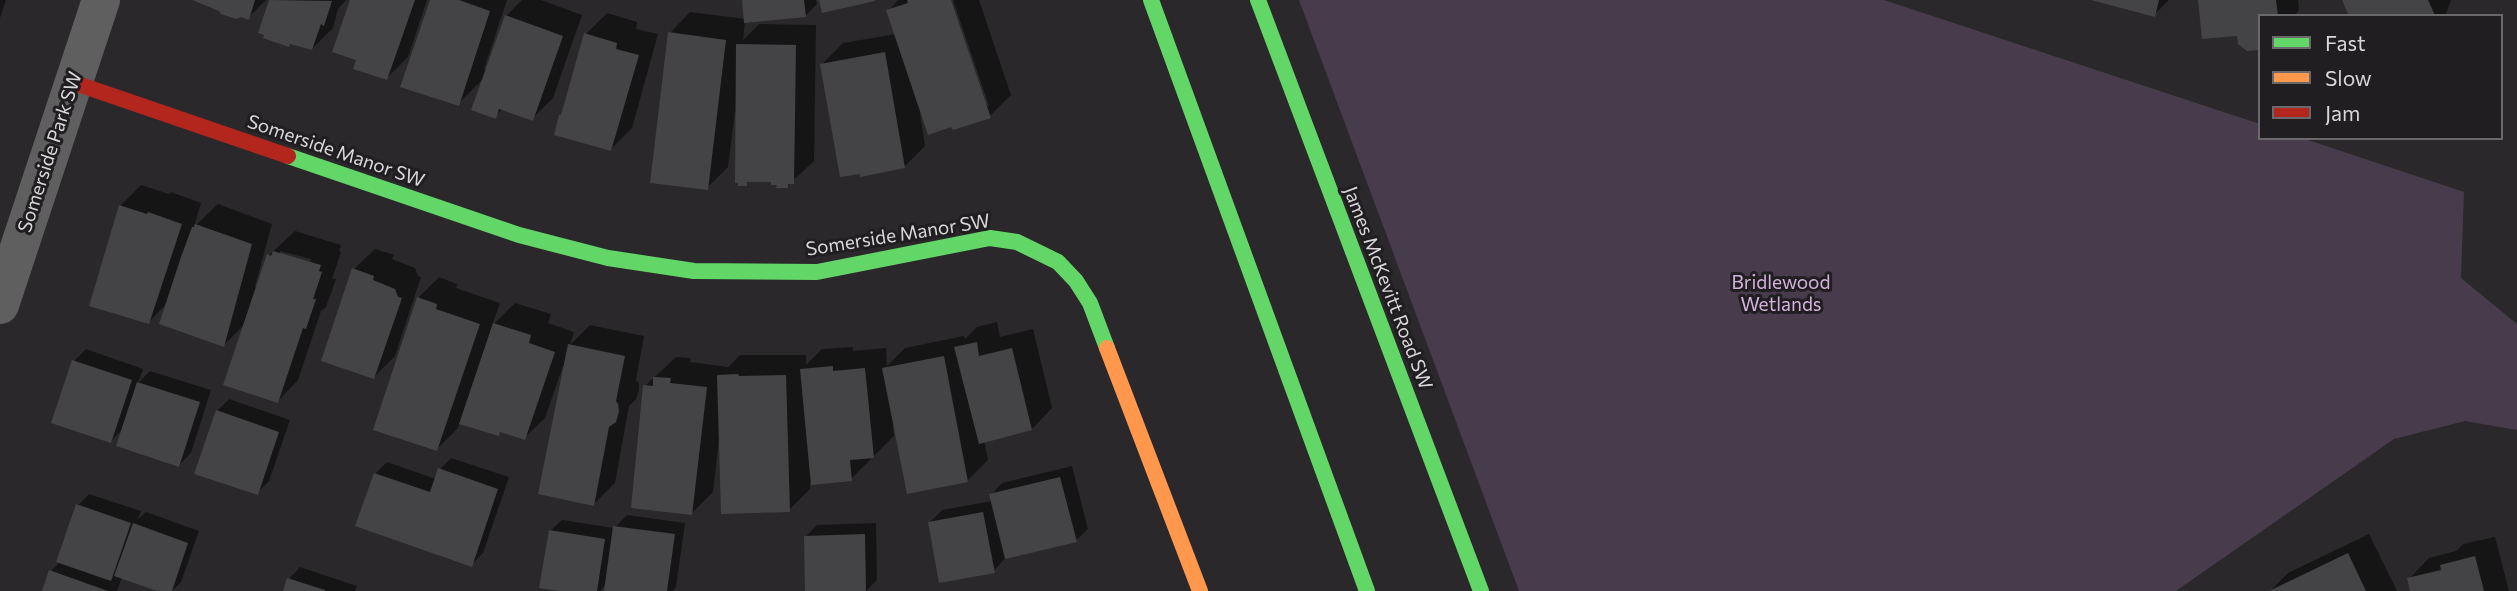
<!DOCTYPE html>
<html>
<head>
<meta charset="utf-8">
<style>
  body { margin:0 }
  #map { position:relative; width:2517px; height:591px; overflow:hidden; background:#2a282a; font-family:Commissioner,sans-serif }
  canvas { display:block }
  .legend { position:absolute; left:2258px; top:14px; width:245px; height:126px; box-sizing:border-box; background:#211e22; border:2px solid #6b686c; margin:0; padding:9px 12px; list-style:none; font-size:21px; color:#d9d7da }
  .legend li { display:flex; align-items:center; gap:14px; height:35px }
  .legend b { width:35px; border:2px solid #6b686c }
</style>
</head>
<body>
<div id="map">
<canvas width="2517" height="591"></canvas>
<ul class="legend">
<li><b style="height:9px;background:#63d668"></b>Fast</li>
<li><b style="height:9px;background:#ff974d"></b>Slow</li>
<li><b style="height:9px;background:#b3261e"></b>Jam</li>
</ul>
</div>
<script>
const c = document.querySelector('canvas').getContext('2d');
c.lineJoin = 'round';
function fill(path, color) { c.fillStyle = color; c.fill(path, 'evenodd'); }
const shape = rows => new Path2D(rows.map(r => 'M' + r).join(''));
function trace(path, color, width, dash) { c.strokeStyle = color; c.lineWidth = width; c.lineCap = dash ? 'butt' : 'round'; c.setLineDash(dash || []); c.stroke(path); }
function label(font, color, halo, rows, align = 'center') {
  c.font = font + ' Commissioner,sans-serif'; c.lineWidth = 6; c.setLineDash([]); c.textBaseline = 'middle'; c.strokeStyle = halo; c.fillStyle = color; for (const [text, x, y, turn = 0] of rows) {
    c.save(); c.translate(x, y); c.rotate((+turn || 0) * Math.PI / 180); c.textAlign = isNaN(turn) ? turn : align; if (halo) c.strokeText(text, 0, 0); c.fillText(text, 0, 0); c.restore();
  }
}
fill(shape([
  [1299,0,1884,0,2260,124,2260,138,2302,138,2464,192,2461,278,2517,324,2517,430,2465,421,2394,439,2176,591,1519,591]
]), '#483b4c');
fill(shape([
  [0,0,6,0,0,18],
  [195,0,266,0,248,18],
  [271,0,346,0,338,9,333,28,312,49,260,32],
  [352,0,427,0,408,57,387,78,359,59],
  [432,0,507,0,484,69,487,70,506,16,522,0,541,0,582,15,553,98,532,119,503,109,495,116,484,78,458,104],
  [744,0,816,0,817,4,805,16,745,21,743,40,759,24,816,25,814,161,787,186,772,181,750,180,746,184,737,112,735,112,728,167,707,188,670,33,690,12,746,19],
  [898,0,949,0,985,106,989,106,953,0,979,0,1011,95,990,116,920,113,925,146,905,166,822,64,843,43,896,34,888,11],
  [2094,0,2169,0,2154,15],
  [2200,0,2298,0,2299,10,2294,16,2260,16,2239,34],
  [2344,0,2451,0,2445,16,2351,16],
  [607,13,637,22,636,29,658,34,632,128,611,149,586,34],
  [141,185,169,194,171,192,201,203,194,227,218,204,272,224,255,287,257,288,269,255,295,231,341,245,339,251,341,252,332,279,336,279,326,307,321,311,298,380,278,401,246,323,224,345,168,302,149,322,120,206],
  [280,251,311,259,310,263,280,255],
  [375,249,394,255,392,259,415,268,418,276,421,277,395,356,374,377,354,269],
  [439,277,457,284,456,288,500,303,492,326,515,303,551,314,548,323,574,332,570,345,590,325,644,336,636,380,639,383,639,390,636,399,629,406,615,483,594,504,565,366,563,366,545,418,524,438,502,431,498,434,460,422,458,428,437,449,418,298],
  [997,322,1000,337,1033,329,1052,408,1032,429,984,440,988,460,967,481,895,425,893,426,894,436,851,479,810,483,810,489,789,510,719,439,713,492,692,513,645,386,676,357,691,358,690,362,728,367,740,355,806,355,806,365,822,349,853,347,853,351,886,348,887,366,905,348,964,336,965,339,977,327],
  [86,349,143,369,138,383,150,371,211,390,191,453,179,465,123,429,111,441,74,361],
  [229,399,290,420,269,481,257,493,217,411],
  [451,458,509,477,483,553,471,565,375,474,387,462,436,479,440,469],
  [1072,466,1088,529,1076,540,1006,557,994,571,930,522,942,510,992,501,991,495,1002,483],
  [89,494,141,511,138,519,146,512,199,531,181,582,172,591,162,591,122,577,117,591,44,591,51,571,60,562,78,505],
  [627,515,685,523,676,587,672,591,611,591,607,584,600,591,570,591,550,531,562,520,614,528],
  [876,523,877,580,866,591,807,591,805,537,817,525],
  [2369,534,2397,591,2270,591,2288,573],
  [2495,537,2509,591,2412,591,2409,579,2429,558,2456,551,2463,544],
  [300,567,357,586,355,591,284,591,289,579]
]), '#0007');
fill(shape([
  [192,0,255,0,249,20,241,17,236,19,221,14,219,11],
  [269,0,332,1,324,26,321,24,312,50,290,44,289,47,263,38,264,35,258,33],
  [350,0,415,0,387,80,353,69,356,60,332,52],
  [430,0,459,0,490,11,459,106,400,87],
  [742,0,804,0,806,17,744,23],
  [819,0,875,0,875,1,822,13],
  [907,0,951,0,991,118,953,130,951,127,928,135,886,10,908,3],
  [2091,0,2159,0,2155,17],
  [2198,0,2276,0,2278,16,2260,16,2260,50,2247,51,2238,44,2237,36,2202,39],
  [2342,0,2428,0,2434,13,2433,16,2349,16],
  [505,15,563,36,533,121,499,109,496,119,471,110],
  [668,32,726,40,708,190,650,183],
  [584,33,617,43,616,49,639,55,611,151,554,135,559,115,561,115],
  [736,44,796,45,794,184,788,184,788,188,776,188,777,185,771,185,771,182,747,182,747,186,738,186,738,183,735,183],
  [885,52,905,168,860,177,860,174,840,177,820,64],
  [119,205,147,214,148,212,182,224,149,324,89,306],
  [195,224,252,244,224,347,159,324,181,257,192,227,194,227],
  [273,251,321,265,319,271,322,272,313,299,316,299,306,329,303,328,278,403,223,385,267,254,271,256],
  [352,268,374,276,373,280,395,289,398,297,402,298,374,379,321,361],
  [417,297,437,304,436,309,480,324,437,451,373,430],
  [493,323,531,335,529,343,555,352,525,440,500,432,499,436,459,424],
  [977,342,979,356,1012,348,1032,430,979,444,954,347],
  [568,344,625,356,616,401,618,404,619,412,616,422,609,427,594,506,538,494],
  [944,356,968,482,907,494,882,368],
  [72,360,132,380,111,443,51,423],
  [833,366,833,371,865,368,874,458,850,460,852,481,811,485,800,369],
  [738,374,739,376,786,375,790,512,721,514,717,375],
  [653,377,671,378,670,383,707,387,692,515,631,508,643,385,653,386],
  [137,382,200,402,179,467,116,446],
  [216,410,279,432,258,495,194,474],
  [438,468,498,489,472,567,355,526,374,473,430,492],
  [1060,477,1077,542,1005,559,989,494],
  [76,504,131,523,111,581,56,562],
  [983,512,995,573,939,583,928,522],
  [133,523,188,543,172,591,157,591,114,576],
  [613,526,675,534,667,591,604,591],
  [549,530,605,539,597,591,559,591,539,588],
  [865,534,866,591,805,591,804,536],
  [2348,553,2366,591,2269,591],
  [2475,556,2484,591,2410,591,2407,578,2441,570,2440,565],
  [49,570,108,591,42,591],
  [287,578,325,590,325,591,283,591]
]), '#444346');
trace(shape([
  [0,305,101,0]
]), '#605f60', 38);
trace(shape([
  [1151,0,1367,591],
  [1258,0,1481,591],
  [288,156,519,235,608,258,694,271,817,272,990,238,1017,242,1058,262,1076,281,1090,303,1107,348]
]), '#63d668', 16);
trace(shape([
  [1107,348,1200,591]
]), '#ff974d', 16);
trace(shape([
  [72,82,288,156]
]), '#b3261e', 16);
label('19px', '#d9d7da', '#211e22', [
  ["Somerside Manor SW",336,151,19],
  ["Somerside Park SW",50,152,-72],
  ["Somerside Manor SW",898,235,-9],
  ["James McKevitt Road SW",1388,288,69]
]);
label('19px', '#d5b2de', '#211e22', [
  ["Bridlewood",1781,283],
  ["Wetlands",1781,305]
]);
</script>
</body>
</html>
